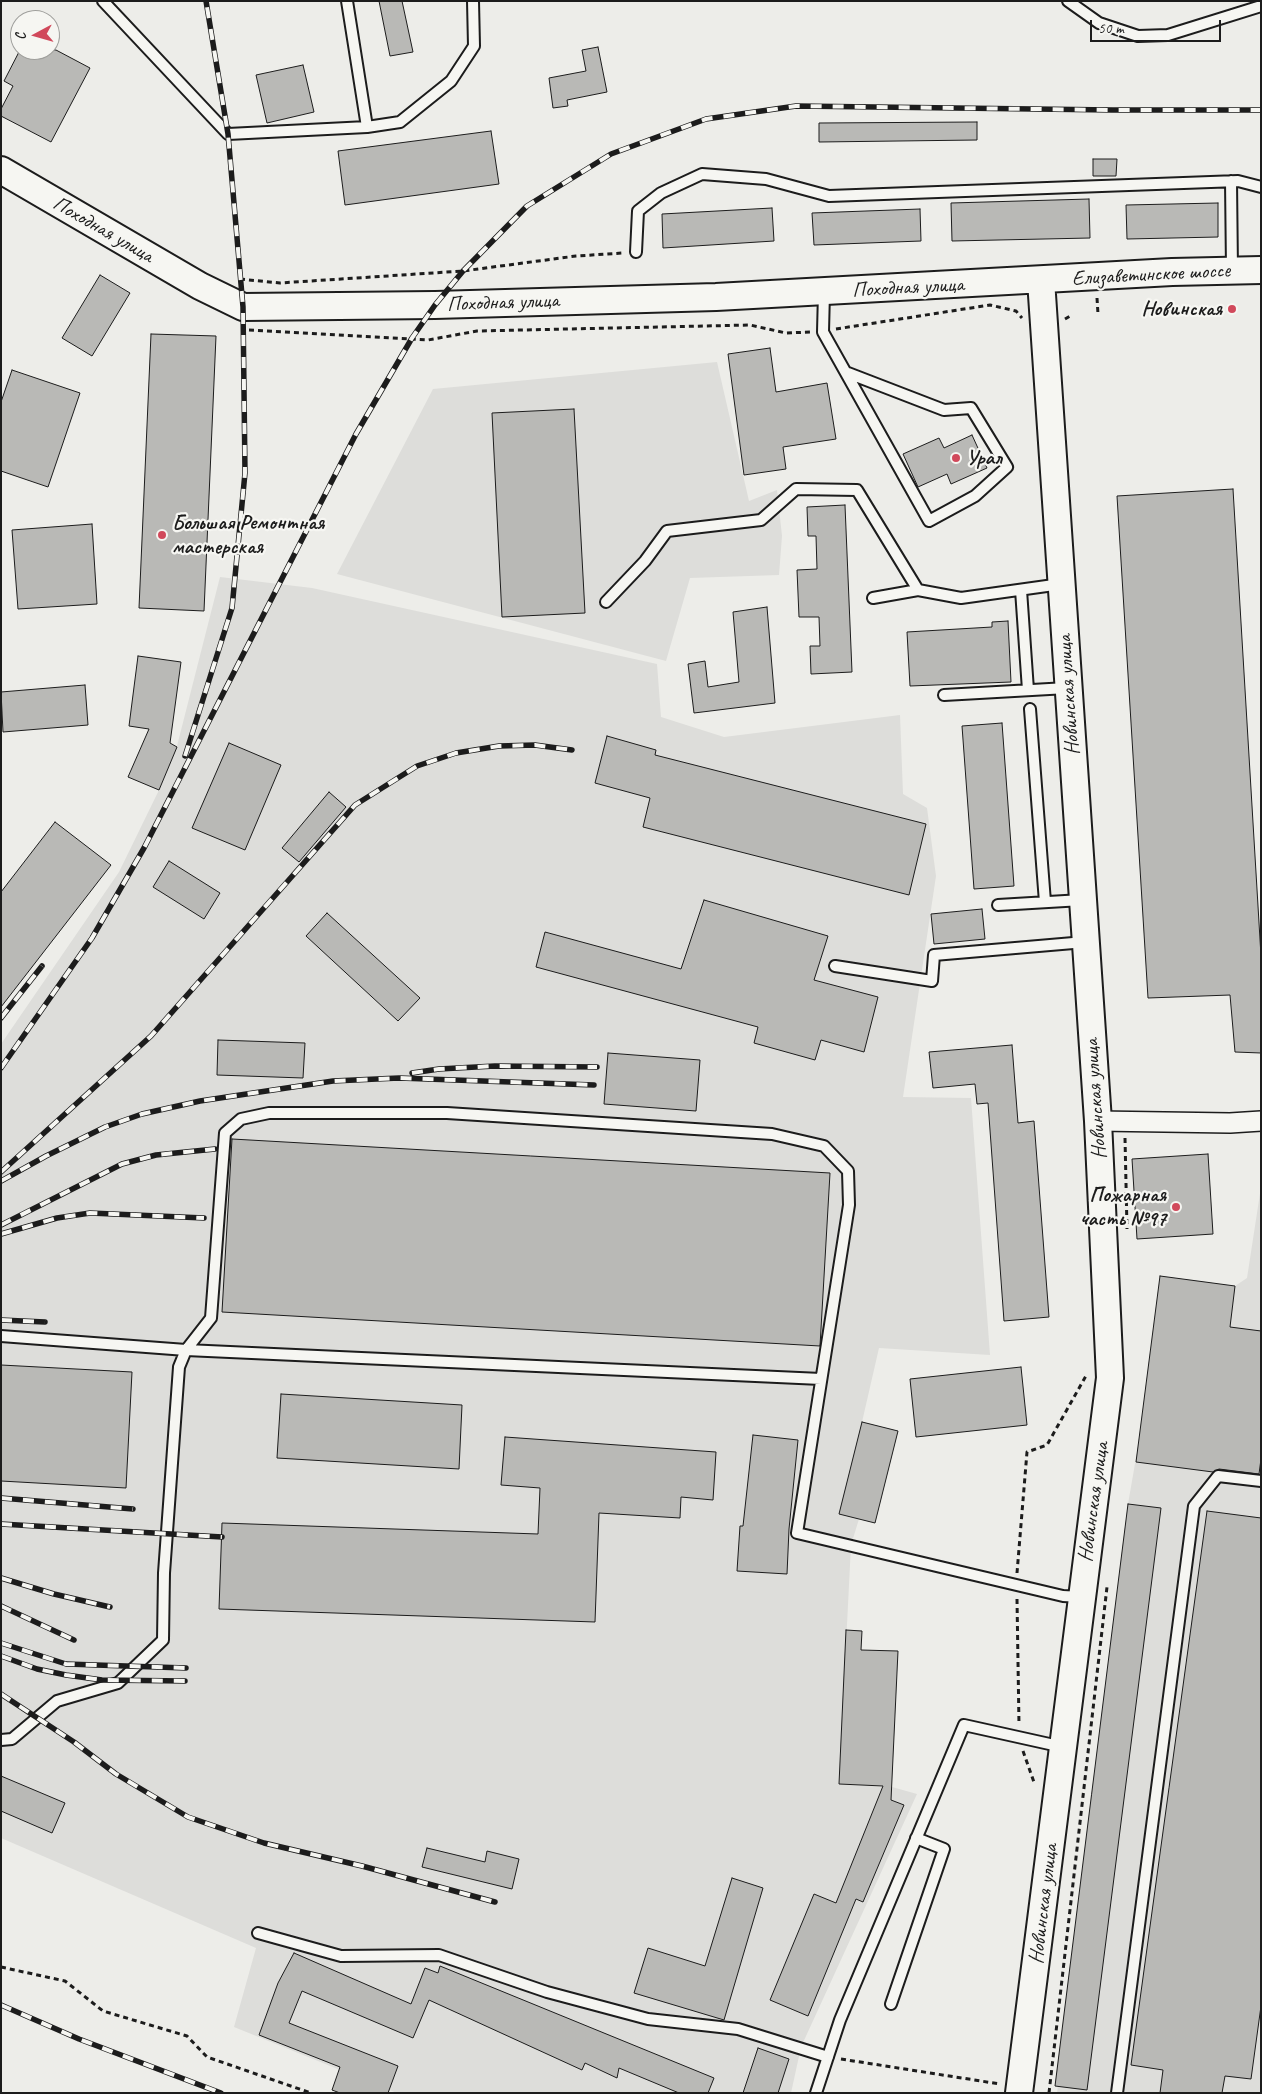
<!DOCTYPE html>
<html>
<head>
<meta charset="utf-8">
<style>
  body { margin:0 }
  #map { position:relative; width:1262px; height:2094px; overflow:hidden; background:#edede9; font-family:Caveat,sans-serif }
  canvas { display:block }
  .frame { position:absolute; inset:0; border:2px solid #1c1c1c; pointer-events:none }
  .north { position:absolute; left:10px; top:10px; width:50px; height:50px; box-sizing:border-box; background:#f6f6f2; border:1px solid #9f9f9c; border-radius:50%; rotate:264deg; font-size:14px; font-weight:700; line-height:20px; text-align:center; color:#1c1c1c }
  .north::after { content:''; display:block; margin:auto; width:18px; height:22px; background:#d1495b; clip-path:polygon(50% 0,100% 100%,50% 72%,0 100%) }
  .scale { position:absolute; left:1090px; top:20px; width:131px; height:22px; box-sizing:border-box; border:2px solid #1c1c1c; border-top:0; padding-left:6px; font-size:15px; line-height:18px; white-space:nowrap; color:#1c1c1c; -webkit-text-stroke:4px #f6f6f2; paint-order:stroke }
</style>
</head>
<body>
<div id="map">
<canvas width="1262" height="2094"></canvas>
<div class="frame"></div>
<div class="north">С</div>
<div class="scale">50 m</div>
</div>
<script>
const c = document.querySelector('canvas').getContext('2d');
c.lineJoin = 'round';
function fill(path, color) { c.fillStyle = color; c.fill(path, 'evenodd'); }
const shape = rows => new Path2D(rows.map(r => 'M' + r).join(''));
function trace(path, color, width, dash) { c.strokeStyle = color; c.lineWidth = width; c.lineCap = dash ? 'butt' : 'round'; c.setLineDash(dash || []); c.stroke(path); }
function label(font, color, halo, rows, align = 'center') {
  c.font = font + ' Caveat,sans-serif'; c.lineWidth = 4.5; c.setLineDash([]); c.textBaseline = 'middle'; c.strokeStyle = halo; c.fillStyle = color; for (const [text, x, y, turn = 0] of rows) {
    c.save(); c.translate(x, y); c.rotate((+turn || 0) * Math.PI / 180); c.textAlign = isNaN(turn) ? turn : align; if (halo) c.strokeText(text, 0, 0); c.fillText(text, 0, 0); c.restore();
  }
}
fill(shape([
  [717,362,749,501,777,490,782,536,779,575,690,578,666,661,337,574,433,389],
  [220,577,312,588,657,664,661,717,724,737,900,715,903,794,927,808,936,876,903,1097,971,1098,990,1355,879,1348,862,1422,898,1431,875,1523,859,1519,851,1545,839,1784,892,1787,917,1794,801,2047,791,2093,397,2093,234,2027,256,1948,1,1838,1,1044,119,872,159,790,177,746],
  [1261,1187,1261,2093,1057,2093,1128,1504,1153,1360,1160,1276,1235,1286,1247,1278]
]), '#ddddda');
const building = shape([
  [379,1,402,1,413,52,390,56,379,1],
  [598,47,607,92,567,100,568,106,553,108,549,78,586,71,582,50,598,47],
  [20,50,56,50,90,68,51,142,1,116,1,109,13,86,4,81,20,50],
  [303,65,314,112,267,123,256,75,303,65],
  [977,122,977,140,819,142,819,123,977,122],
  [491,131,499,184,345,205,338,151,491,131],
  [1093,159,1117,159,1116,176,1093,176,1093,159],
  [1089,199,1090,238,952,241,951,203,1089,199],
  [1218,203,1218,237,1127,239,1126,205,1218,203],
  [772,208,774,241,663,248,662,214,772,208],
  [920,209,921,241,814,245,812,213,920,209],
  [100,275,130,293,92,356,62,338,100,275],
  [151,334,216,336,204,611,139,608,151,334],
  [770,348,776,392,827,383,836,439,783,447,786,469,744,475,728,354,770,348],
  [12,370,80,393,48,487,1,471,1,402,12,370],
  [574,409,585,613,502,617,492,413,574,409],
  [972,435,987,468,951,484,947,474,918,487,903,454,939,438,944,448,972,435],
  [1233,489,1261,956,1261,1053,1235,1052,1230,995,1148,998,1117,496,1233,489],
  [845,505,852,672,811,674,810,646,820,646,819,617,799,617,797,570,817,569,816,536,808,536,807,507,845,505],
  [92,524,97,604,18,609,12,530,92,524],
  [767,607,775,703,694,713,688,664,705,661,708,687,739,682,733,612,767,607],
  [1008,621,1011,682,910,686,907,632,992,627,992,622,1008,621],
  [138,656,181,662,170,743,177,747,159,790,128,777,149,729,129,726,138,656],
  [85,685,88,725,3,732,1,692,85,685],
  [1002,723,1014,886,974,889,962,726,1002,723],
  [607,736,656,750,655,755,926,824,909,895,643,827,650,798,595,783,607,736],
  [229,743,281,765,245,850,192,828,229,743],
  [329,792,346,807,299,862,282,848,329,792],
  [55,822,111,865,1,1007,1,892,55,822],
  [169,861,220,893,204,919,153,887,169,861],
  [704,900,828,936,814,980,878,997,864,1052,821,1040,815,1060,754,1043,758,1027,536,967,545,932,681,969,704,900],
  [982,909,985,939,934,944,931,914,982,909],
  [327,913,420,998,398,1021,306,936,327,913],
  [218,1040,305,1043,303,1078,217,1075,218,1040],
  [1012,1045,1018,1123,1034,1121,1049,1317,1004,1321,988,1103,977,1104,975,1084,933,1088,929,1052,1012,1045],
  [608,1053,700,1060,696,1111,604,1104,608,1053],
  [232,1139,830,1173,820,1346,222,1312,232,1139],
  [1208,1154,1213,1234,1137,1239,1132,1159,1208,1154],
  [1160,1276,1235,1286,1230,1327,1261,1331,1261,1459,1259,1474,1219,1469,1213,1472,1136,1462,1160,1276],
  [1,1365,132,1372,126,1488,1,1481,1,1365],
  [1021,1367,1027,1425,916,1437,910,1379,1021,1367],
  [281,1394,462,1405,459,1469,277,1458,281,1394],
  [862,1422,898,1431,875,1523,839,1514,862,1422],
  [753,1435,798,1440,789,1529,787,1574,737,1571,740,1526,743,1526,753,1435],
  [505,1437,716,1452,713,1500,681,1497,680,1518,599,1513,595,1622,219,1609,222,1523,538,1534,540,1488,501,1485,505,1437],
  [1128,1504,1161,1508,1087,2090,1055,2086,1128,1504],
  [1207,1511,1261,1518,1261,2006,1251,2079,1225,2076,1222,2093,1160,2093,1163,2070,1131,2065,1207,1511],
  [846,1630,862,1631,861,1650,898,1651,891,1800,904,1805,863,1902,856,1899,808,2016,770,2000,814,1894,836,1903,883,1786,839,1784,846,1630],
  [1,1776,65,1803,52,1833,1,1811,1,1776],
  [427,1848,485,1862,487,1851,519,1859,512,1889,422,1867,427,1848],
  [732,1878,763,1888,724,2020,634,1993,648,1948,705,1966,732,1878],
  [294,1953,411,2004,425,1968,438,1973,440,1966,714,2078,708,2093,679,2093,619,2068,617,2078,585,2063,582,2070,429,2000,413,2038,302,1991,289,2023,398,2066,388,2093,340,2093,332,2090,340,2067,259,2035,278,1983,294,1953],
  [758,2048,789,2059,778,2093,743,2093,758,2048]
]);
fill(building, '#b9b9b6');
trace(building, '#1c1c1c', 1);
const service = shape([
  [103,1,228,134,367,127,400,122,451,81,474,46,473,1],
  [347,1,367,127],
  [1068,1,1099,23,1138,36,1168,35,1261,6],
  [1231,181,1232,270],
  [636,252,638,211,661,193,702,174,766,179,829,196,1238,181,1261,187],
  [824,292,823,332,929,521,975,496,1007,467,971,408,944,410,848,373],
  [1021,590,1028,690],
  [873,598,918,590,961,598,1061,584],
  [606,602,645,561,667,531,761,520,796,489,857,490,918,590],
  [944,695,1067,688],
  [1030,709,1045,902],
  [998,905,1082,900],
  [835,966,932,981,934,955,1085,942],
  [1,1336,186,1350,821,1379],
  [1,1740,12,1739,57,1701,118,1683,163,1640,164,1573,179,1367,186,1350,211,1318,225,1133,241,1119,269,1113,447,1113,772,1134,824,1146,848,1171,849,1205,797,1533,1063,1596,1081,1597],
  [258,1933,341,1956,439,1955,547,1992,648,2019,738,2029,828,2057],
  [891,2004,944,1849,916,1838],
  [816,2093,840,2020,964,1725,1063,1747],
  [1117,2093,1194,1506,1218,1476,1261,1481]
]);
const minor = shape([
  [1098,1121,1230,1123,1261,1121]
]);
const secondary = shape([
  [1,170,200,286,243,307,435,305,716,297,1172,272,1261,270],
  [1019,2093,1110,1378,1098,1121,1041,280]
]);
trace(service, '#1c1c1c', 14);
trace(minor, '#1c1c1c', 22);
trace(secondary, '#1c1c1c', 30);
trace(shape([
  [240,279,280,283,463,271,576,256,623,253],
  [1097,298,1098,314],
  [1065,319,1072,315],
  [836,329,990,305,1016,311,1022,318],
  [249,330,428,340,477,331,750,325,786,333,810,332],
  [1125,1138,1127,1229],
  [1017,1573,1027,1452,1047,1445,1087,1374],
  [1017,1599,1019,1725],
  [1023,1751,1035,1785],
  [1,1967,65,1981,103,2011,187,2036,207,2057,311,2093],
  [841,2059,1000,2084],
  [1049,2093,1107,1587]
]), '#1c1c1c', 3, [5, 4]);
trace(service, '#f6f6f2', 10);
trace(minor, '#f6f6f2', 19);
trace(secondary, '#f6f6f2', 26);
const rail = shape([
  [185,756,232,608,245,473,243,307,228,134,206,1],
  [1,1018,42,966],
  [1,1068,92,938,144,848,356,434,412,338,435,305,463,271,527,206,611,154,706,119,796,106,1113,110,1261,110],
  [412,1073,439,1069,495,1066,597,1067],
  [1,1172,151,1036,355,805,417,766,456,753,499,746,535,745,572,750],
  [1,1181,46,1156,105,1127,142,1114,200,1101,333,1081,399,1078,594,1085],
  [1,1225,122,1164,156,1155,215,1149],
  [1,1234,57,1218,90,1213,204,1218],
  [1,1320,45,1322],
  [1,1498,133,1509],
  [1,1524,222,1537],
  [1,1578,54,1594,110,1607],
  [1,1606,74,1640],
  [1,1643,66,1664,186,1668],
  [1,1656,37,1669,66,1675,102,1680,185,1681],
  [1,1694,74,1742,116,1774,188,1817,264,1843,362,1866,495,1902],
  [1,2005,79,2039,221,2093]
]);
trace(rail, '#1c1c1c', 5.5);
trace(rail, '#f6f6f2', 4, [11]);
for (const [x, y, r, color] of [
  [1232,309,5,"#d1495b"],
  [956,458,5,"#d1495b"],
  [162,535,5,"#d1495b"],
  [1176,1207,5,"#d1495b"]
]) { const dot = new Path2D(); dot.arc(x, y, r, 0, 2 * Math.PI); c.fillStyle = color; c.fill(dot); trace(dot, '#f6f6f2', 2); }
label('21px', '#1c1c1c', '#f6f6f2', [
  ["Походная улица",103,230,30],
  ["Елизаветинское шоссе",1151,275,-3],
  ["Походная улица",908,288,-3],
  ["Походная улица",503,303,-2],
  ["Новинская улица",1069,695,-94],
  ["Новинская улица",1096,1099,-94],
  ["Новинская улица",1094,1502,-82],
  ["Новинская улица",1044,1904,-83]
]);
label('bold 21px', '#1c1c1c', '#f6f6f2', [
  ["Новинская",1222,309],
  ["Урал",966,458,"left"],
  ["Большая Ремонтная",172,523,"left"],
  ["мастерская",172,547,"left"],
  ["Пожарная",1166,1195],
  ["часть №97",1166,1219]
], 'right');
</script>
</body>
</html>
